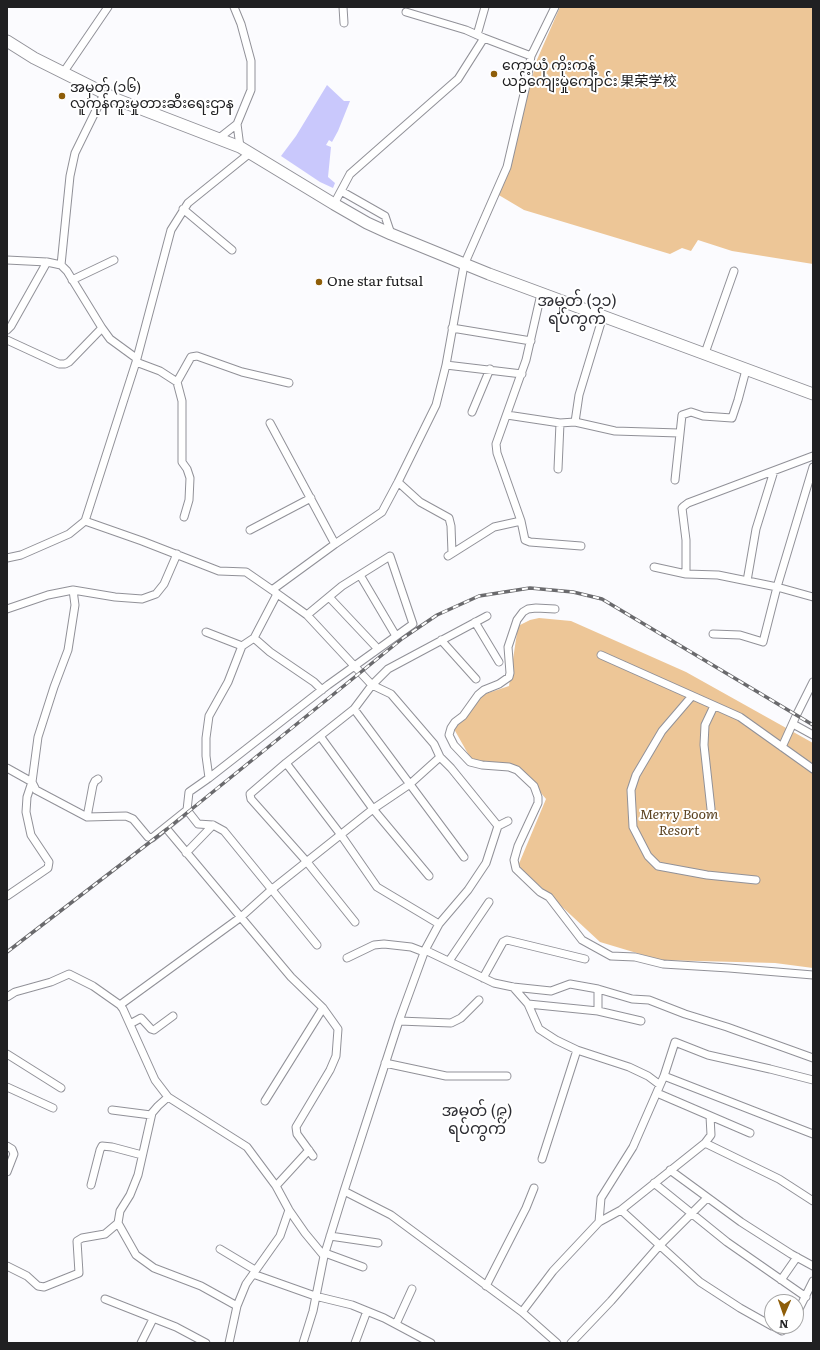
<!DOCTYPE html>
<html>
<head>
<meta charset="utf-8">
<style>
  body { margin:0 }
  #map { position:relative; width:820px; height:1350px; overflow:hidden; background:#fbfbfe; font-family:Literata,serif }
  canvas { display:block }
  .frame { position:absolute; inset:0; border:8px solid #202022; pointer-events:none }
  .north { position:absolute; left:764px; top:1294px; width:40px; height:40px; box-sizing:border-box; background:#fff; border:1px solid #a6a6a7; border-radius:50%; rotate:182deg; font-size:11px; font-weight:700; line-height:16px; text-align:center; color:#202022 }
  .north::after { content:''; display:block; margin:auto; width:14px; height:18px; background:#8e5d08; clip-path:polygon(50% 0,100% 100%,50% 72%,0 100%) }
</style>
</head>
<body>
<div id="map">
<canvas width="820" height="1350"></canvas>
<div class="frame"></div>
<div class="north">N</div>
</div>
<script>
const c = document.querySelector('canvas').getContext('2d');
c.lineJoin = 'round';
function fill(path, color) { c.fillStyle = color; c.fill(path, 'evenodd'); }
const shape = rows => new Path2D(rows.map(r => 'M' + r).join(''));
function trace(path, color, width, dash) { c.strokeStyle = color; c.lineWidth = width; c.lineCap = dash ? 'butt' : 'round'; c.setLineDash(dash || []); c.stroke(path); }
function label(font, color, halo, rows, align = 'center') {
  c.font = font + ' Literata,"Noto Sans SC","Noto Sans Myanmar",serif'; c.lineWidth = 4; c.setLineDash([]); c.textBaseline = 'middle'; c.strokeStyle = halo; c.fillStyle = color; for (const [text, x, y, turn = 0] of rows) {
    c.save(); c.translate(x, y); c.rotate((+turn || 0) * Math.PI / 180); c.textAlign = isNaN(turn) ? turn : align; if (halo) c.strokeText(text, 0, 0); c.fillText(text, 0, 0); c.restore();
  }
}
fill(shape([
  [560,7,813,7,813,264,732,251,698,240,691,251,682,248,670,254,524,210,497,194,529,90,536,62],
  [539,618,571,621,686,672,813,743,813,968,775,963,660,960,600,942,518,866,546,799,526,775,471,759,454,729,482,695,509,686,518,626,530,620]
]), '#edc697');
fill(shape([
  [327,85,344,101,350,101,338,131,332,142,329,140,326,145,331,147,328,177,335,183,333,188,320,182,281,156,296,136]
]), '#c9c8fc');
const street = shape([
  [234,7,241,24,251,61,251,90,237,124],
  [343,7,344,23],
  [406,12,466,30,484,38,531,56],
  [477,35,485,7],
  [63,73,108,7],
  [218,139,237,124,240,147],
  [341,191,385,216,391,234],
  [334,204,350,174,458,79,484,38],
  [183,209,232,250],
  [7,260,47,262,61,265,67,271,102,328,110,339,136,358],
  [61,265,70,176,75,153,104,94],
  [72,280,114,260],
  [541,294,526,360,496,444,497,453,521,521,525,540,530,542,581,546],
  [452,328,531,341],
  [7,330,11,326,47,262],
  [7,340,59,364,65,364,69,362,102,328],
  [705,353,734,271],
  [136,362,160,371,177,382,182,401,182,462,187,469,190,478,189,500,184,517],
  [446,365,522,374],
  [177,382,191,357,197,356,242,372,289,383],
  [472,412,490,369],
  [507,415,560,423,575,422,615,431,679,433],
  [575,422,579,395,603,316],
  [270,423,335,544],
  [558,469,560,423],
  [675,480,682,415,691,412,703,416,732,418,738,400,746,370],
  [398,482,420,502,449,518,451,526,452,553],
  [85,521,142,541,219,571,246,572,272,590,307,615,372,685,391,694,434,744,440,757,410,784,373,809,271,890,241,917,120,1005],
  [250,530,311,498],
  [448,556,494,527,521,521],
  [7,558,21,555,69,534,85,521,136,362,171,230,188,203,250,153],
  [654,567,686,574,718,575,777,587,813,597],
  [686,574,686,540,682,508,684,506,688,503,813,456],
  [360,575,396,636],
  [747,581,756,529,774,471],
  [272,590,335,544,382,512,398,482,436,405,446,365,464,265,507,167,527,81,531,56,555,7],
  [329,597,378,649],
  [7,609,48,595,73,590,115,597,142,599,156,594,164,584,177,554],
  [555,609,536,608,528,609,523,612,517,620,508,647,510,673,509,677,499,684,484,690,478,695,463,716,455,722,451,728,449,735,454,745,470,762,482,765,509,767,517,770,534,786,538,797,538,803,518,846,514,860,516,869,540,892,549,897,582,940,611,956,635,957,663,964,729,968,813,975],
  [475,622,499,662],
  [206,632,242,646],
  [713,634,740,635,763,642,777,587,813,467],
  [254,638,270,652,314,682,322,690],
  [441,640,476,679],
  [601,655,740,717,813,769],
  [692,696,662,731,636,775,631,790,633,827,648,856,658,866,707,875,756,880],
  [354,709,464,857],
  [793,724,813,735],
  [320,736,373,809,429,876],
  [782,747,796,716,813,682],
  [440,757,451,768,498,826],
  [286,763,341,835,377,887,439,924],
  [7,768,32,782,36,790,87,817,126,816,133,819,148,837,152,838,187,810,189,792,209,778,206,756,206,738,209,716,228,682,242,646,254,638,277,594],
  [209,778,328,685,413,624,390,556,342,586,307,615],
  [711,809,704,745,705,725,714,706],
  [187,810,198,824,213,825,224,831,317,945],
  [87,817,93,785,95,781,98,779],
  [166,828,291,977,323,1008,338,1029,336,1056,330,1070,296,1127,297,1134,313,1156],
  [186,853,213,825],
  [7,896,48,868,49,862,31,835,26,812,27,797,32,782,38,737,54,687,68,650,75,605,73,590],
  [355,922,307,862,251,799,250,794,286,763,354,709,372,685,388,669,487,616],
  [425,950,439,924,468,890,486,863,498,826,508,821],
  [347,958,374,945,384,944,411,947,424,952],
  [449,961,489,902],
  [483,978,503,942,507,940,585,959],
  [513,987,528,1004,539,1029,556,1040,577,1050,629,1067,648,1076,660,1085],
  [7,997,15,992,51,982,69,974,93,986,120,1005,123,1009,155,1080,168,1097,247,1147,276,1186,289,1210,305,1233,324,1256],
  [528,1004,598,1011,641,1021],
  [598,1011,598,989,632,999,649,1000,685,1014,727,1027,813,1058],
  [399,1021,451,1023,461,1018,479,1000],
  [130,1024,141,1018,151,1029,154,1030,173,1016],
  [7,1054,61,1088],
  [385,1063,446,1076,507,1076],
  [664,1076,675,1042,708,1055,770,1069,813,1080],
  [7,1087,53,1108],
  [657,1093,750,1133],
  [265,1101,323,1008],
  [112,1110,151,1115],
  [705,1143,711,1135,710,1116],
  [7,1146,12,1149,14,1154,7,1172],
  [542,1159,577,1050],
  [670,1170,741,1222,791,1254,813,1266],
  [654,1183,727,1242,806,1297],
  [91,1185,100,1150,102,1146,112,1147,142,1155],
  [276,1186,309,1150],
  [344,1191,391,1215,522,1312,557,1343],
  [621,1210,700,1282,740,1308,772,1326],
  [599,1222,601,1198,633,1147,664,1076,813,1134],
  [118,1223,136,1255,154,1268,201,1286,237,1306],
  [330,1236,378,1243],
  [220,1249,255,1270],
  [325,1253,363,1267],
  [7,1266,27,1276,38,1286,44,1287,79,1273,77,1241,82,1238,105,1234,118,1223,120,1211,130,1195,138,1175,152,1113,158,1106,168,1097],
  [253,1274,315,1296,352,1305,384,1318,431,1343],
  [781,1280,797,1257],
  [486,1286,526,1208,534,1188],
  [105,1299,176,1327,206,1343],
  [522,1312,553,1271,599,1222,621,1210,705,1143,779,1179,813,1201],
  [796,1315,813,1281],
  [396,1324,412,1289],
  [773,1326,782,1331,790,1326],
  [141,1343,153,1319],
  [229,1343,237,1306,246,1284,280,1236,289,1210],
  [303,1343,313,1311,324,1256,344,1191,399,1021,425,950,494,983,513,987,551,991,570,984,598,989],
  [355,1343,367,1311],
  [571,1343,611,1301,659,1246,707,1198]
]);
const secondary = shape([
  [7,41,34,58,118,100,240,147,334,204,367,223,391,234,489,274,813,394]
]);
trace(street, '#919198', 9);
trace(secondary, '#919198', 13);
trace(street, '#fff', 7);
trace(secondary, '#fff', 11);
const rail = shape([
  [7,952,167,829,403,638,437,615,479,596,530,588,573,592,602,599,813,725]
]);
trace(rail, '#6a6a6d', 3.5);
trace(rail, '#fff', 2, [6]);
for (const [x, y, r, color] of [
  [494,74,4,"#8e5d08"],
  [62,96,4,"#8e5d08"],
  [319,282,4,"#8e5d08"]
]) { const dot = new Path2D(); dot.arc(x, y, r, 0, 2 * Math.PI); c.fillStyle = color; c.fill(dot); trace(dot, '#fff', 1.5); }
label('14px', '#202022', '#fff', [
  ["ကော့ယုံ ကိုးကန့်",502,66],
  ["ယဉ်ကျေးမှုကျောင်း 果荣学校",502,82],
  ["အမှတ် (၁၆)",70,88],
  ["လူကုန်ကူးမှုတားဆီးရေးဌာန",70,104],
  ["One star futsal",327,282]
], 'left');
label('italic 14px', '#5b4220', '#fff', [
  ["Merry Boom",679,815],
  ["Resort",679,831]
]);
label('16px', '#2d2d33', '#fff', [
  ["အမှတ် (၁၁)",577,301],
  ["ရပ်ကွက်",577,319],
  ["အမှတ် (၉)",477,1111],
  ["ရပ်ကွက်",477,1129]
]);
</script>
</body>
</html>
